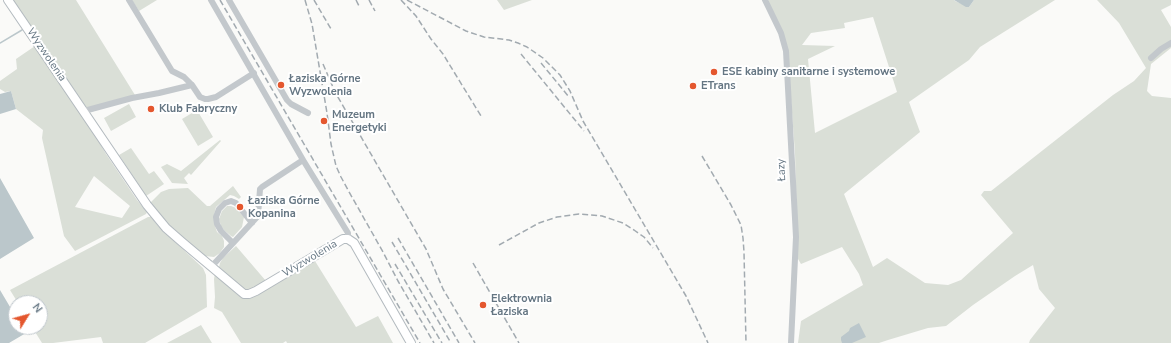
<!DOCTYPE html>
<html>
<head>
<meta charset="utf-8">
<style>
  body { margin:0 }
  #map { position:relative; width:1171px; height:343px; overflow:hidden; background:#fafaf8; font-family:"Nunito Sans",sans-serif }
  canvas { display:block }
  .north { position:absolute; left:8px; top:295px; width:40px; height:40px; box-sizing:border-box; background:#fff; border:1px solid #c1c8cd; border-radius:50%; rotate:53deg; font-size:11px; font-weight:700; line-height:16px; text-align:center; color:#657683 }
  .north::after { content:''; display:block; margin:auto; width:14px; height:18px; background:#e4572e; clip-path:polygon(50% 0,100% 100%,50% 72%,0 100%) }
</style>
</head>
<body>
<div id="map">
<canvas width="1171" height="343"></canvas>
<div class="north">N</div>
</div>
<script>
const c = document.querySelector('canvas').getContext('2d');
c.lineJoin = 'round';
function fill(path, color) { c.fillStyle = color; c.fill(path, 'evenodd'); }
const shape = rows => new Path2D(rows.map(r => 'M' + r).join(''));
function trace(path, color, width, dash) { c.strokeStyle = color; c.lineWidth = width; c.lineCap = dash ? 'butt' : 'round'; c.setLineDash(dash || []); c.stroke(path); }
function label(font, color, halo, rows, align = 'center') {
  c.font = font + ' "Nunito Sans",sans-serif'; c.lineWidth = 4; c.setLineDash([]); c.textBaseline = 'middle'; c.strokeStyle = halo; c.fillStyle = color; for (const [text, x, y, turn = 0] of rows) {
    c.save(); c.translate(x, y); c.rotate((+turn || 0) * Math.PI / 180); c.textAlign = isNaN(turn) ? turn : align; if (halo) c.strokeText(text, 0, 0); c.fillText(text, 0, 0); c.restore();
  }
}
fill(shape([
  [13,0,76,0,135,95,92,107,86,107],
  [132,0,157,0,139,11],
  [497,0,532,0,504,10],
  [768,0,954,0,955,1,969,7,974,0,1055,0,980,47,969,60,909,102,920,132,844,194,873,267,887,258,925,283,948,285,961,280,1013,233,981,195,984,191,991,191,1113,95,1134,81,1146,68,1119,23,1097,0,1171,0,1171,5,1161,10,1171,27,1171,48,1151,64,1147,91,1152,96,1171,98,1171,343,1029,343,1030,340,1055,308,1039,289,1033,265,1015,276,973,305,946,326,928,328,888,340,879,343,798,343,801,321,863,285,859,274,842,247,801,264,798,259,795,153,787,45],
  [873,17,897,92,815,133,808,59,835,46,802,45,811,33,845,28,844,23],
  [35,46,85,117,106,154,137,200,147,212,146,214,75,251,64,236,42,138,43,130,16,109,11,91,5,92,0,89,0,81,17,69,16,59],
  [94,176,130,206,122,218,75,207],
  [129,104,136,117,111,131,104,118],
  [197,110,213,137,198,146,182,119],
  [220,140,221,141,191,175,189,173,184,178,188,184,172,183,161,167,167,164,181,171],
  [131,148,149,174,154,171,164,184,146,196,119,155],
  [233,186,241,197,239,199,234,196,230,195,216,207,214,215,214,223,217,232,222,236,224,241,224,247,220,253,214,257,205,256,184,240,163,219,150,203,161,192,169,189,188,188,207,206,210,206],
  [227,206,231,206,236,208,244,217,242,227,233,237,231,236,224,230,221,226,219,219,222,211],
  [148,217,151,217,158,226,203,268,206,275,207,307,145,343,103,343,101,337,53,343,42,343,32,327,40,327,40,303,18,303,10,290],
  [236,246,266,281,240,295,246,299,262,290,271,287,315,261,356,327,378,316,393,343,287,343,286,341,283,343,241,343,222,312,214,308,215,297,214,279,215,273,219,267,220,263,223,258],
  [201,325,212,343,167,343]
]), '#dadfd7');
fill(shape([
  [954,0,974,0,969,7,966,7],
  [11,91,16,109,0,114,0,94],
  [0,178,34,238,0,259],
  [0,290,16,317,16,327,22,327,26,333,9,343,0,343],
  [859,323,866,337,852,343,842,343,841,340,841,337,849,331,850,328]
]), '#bbc7cb');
trace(shape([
  [0,43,22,30]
]), '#bbc7cb', 1.5);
const secondary = shape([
  [8,0,147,205,166,228,182,242,244,294,249,294,256,291,343,239,348,239,354,243,411,343]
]);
trace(secondary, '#b3babf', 10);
trace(shape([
  [211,0,303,160,348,233,348,239],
  [229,0,287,100,291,104,308,113],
  [765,0,781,33,786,51,796,237,791,343],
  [1151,58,1161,49,1171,43],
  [192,85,200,97,205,99,208,99,216,97,254,73],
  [84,111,132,98,159,93,192,85,184,77,172,71,129,0],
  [233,243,221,231,217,224,216,217,219,209,225,203,231,201,236,203,252,223],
  [212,266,258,216,260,189,262,187,303,160]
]), '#c3c8cc', 6);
trace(secondary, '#fff', 8);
trace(shape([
  [220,0,420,343],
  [305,0,312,24,327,113,331,144,336,166,341,177,348,190,383,252,398,281,434,343],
  [314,0,331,29],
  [356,0,359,6],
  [369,0,375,11],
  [401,0,416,16,431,39,443,54,481,116],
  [407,0,466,31,484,37,509,40,518,43,527,47,543,58,560,75,570,91,583,121,686,296,708,343],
  [521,54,584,131],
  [541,63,569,97],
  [323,64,335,92,426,249,443,289,475,343],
  [702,156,731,205,741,225,743,238,744,252,746,343],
  [398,238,459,343],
  [392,242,451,343],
  [499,245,539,223,557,217,579,214,602,216,623,223,634,230,644,237,653,248],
  [473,263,519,343],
  [395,264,442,343]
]), '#a2aab0', 1.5, [6, 3]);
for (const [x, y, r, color] of [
  [714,72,4,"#e4572e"],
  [281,85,4,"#e4572e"],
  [693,86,4,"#e4572e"],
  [151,109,4,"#e4572e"],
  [324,121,4,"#e4572e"],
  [240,207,4,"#e4572e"],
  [483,305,4,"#e4572e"]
]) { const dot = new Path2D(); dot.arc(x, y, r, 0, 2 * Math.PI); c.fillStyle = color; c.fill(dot); trace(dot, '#fff', 1.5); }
label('11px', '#657683', '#fff', [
  ["Wyzwolenia",46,55,56],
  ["Łazy",782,170,-93],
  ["Wyzwolenia",310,259,-31]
]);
label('bold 11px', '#657683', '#fff', [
  ["ESE kabiny sanitarne i systemowe",722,72],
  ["Łaziska Górne",289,79],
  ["Wyzwolenia",289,92],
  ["ETrans",701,86],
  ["Klub Fabryczny",159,109],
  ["Muzeum",332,115],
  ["Energetyki",332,128],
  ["Łaziska Górne",248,201],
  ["Kopanina",248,214],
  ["Elektrownia",491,299],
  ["Łaziska",491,312]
], 'left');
</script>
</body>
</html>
